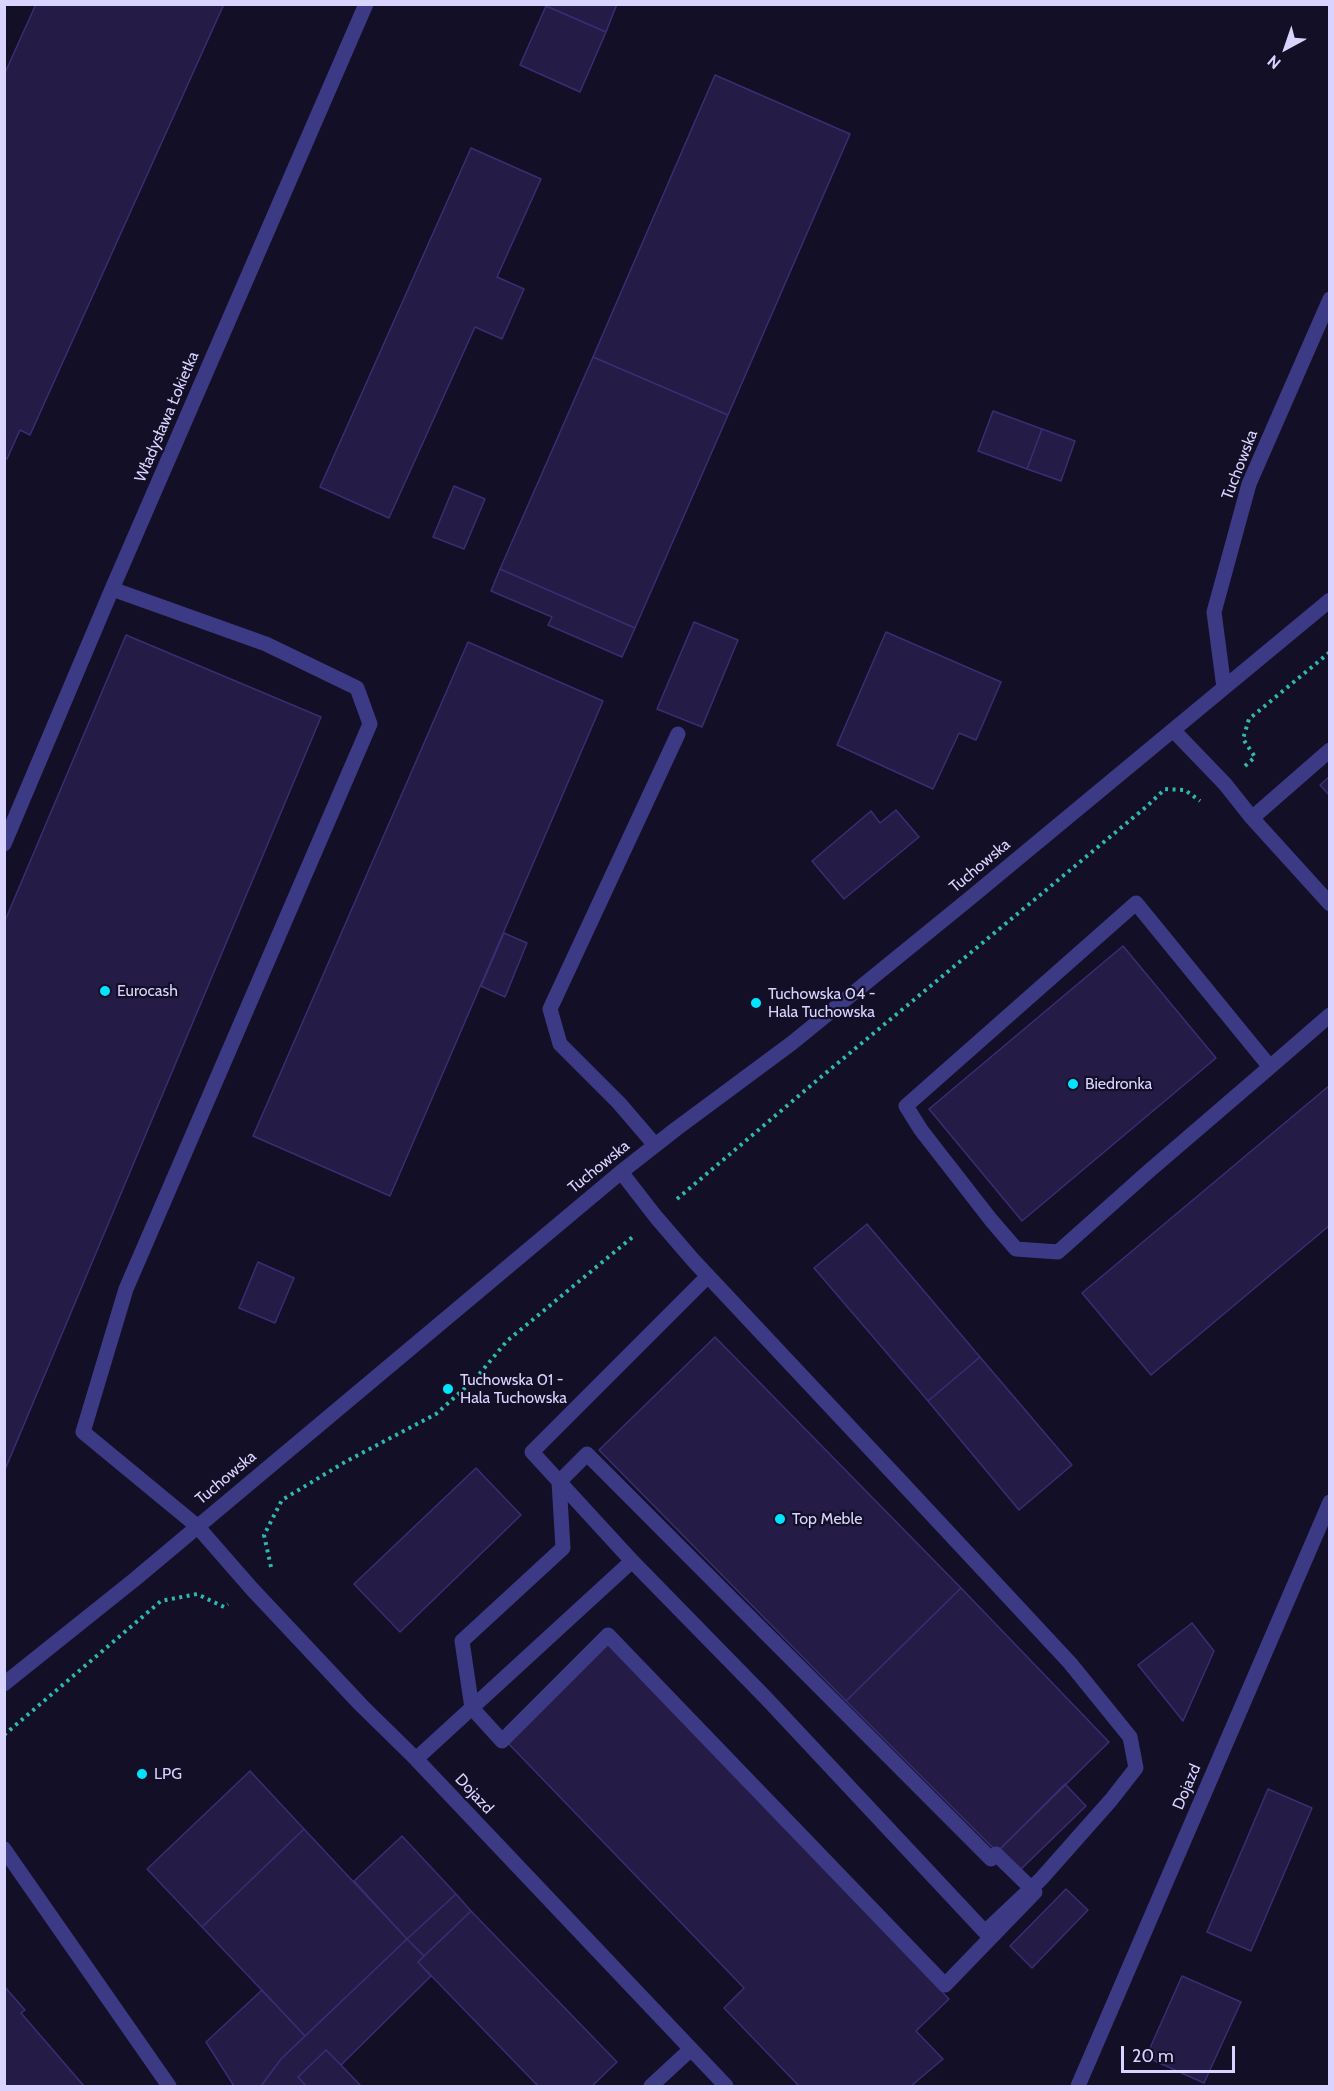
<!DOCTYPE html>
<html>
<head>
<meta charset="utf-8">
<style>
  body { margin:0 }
  #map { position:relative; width:1334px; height:2091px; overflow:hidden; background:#130f26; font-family:Cabin,sans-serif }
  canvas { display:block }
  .frame { position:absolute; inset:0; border:6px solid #d9d4ff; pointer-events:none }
  .north { position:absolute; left:1256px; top:18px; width:60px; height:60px; -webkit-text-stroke:4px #130f26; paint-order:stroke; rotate:220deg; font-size:16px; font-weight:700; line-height:24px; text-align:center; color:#d9d4ff }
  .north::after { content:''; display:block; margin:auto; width:21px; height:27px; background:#d9d4ff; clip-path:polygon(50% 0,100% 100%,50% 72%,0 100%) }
  .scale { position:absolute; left:1121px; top:2046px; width:114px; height:27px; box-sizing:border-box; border:3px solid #d9d4ff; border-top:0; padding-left:8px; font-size:18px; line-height:21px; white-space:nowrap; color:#d9d4ff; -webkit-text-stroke:4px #130f26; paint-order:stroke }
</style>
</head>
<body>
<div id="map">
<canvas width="1334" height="2091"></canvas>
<div class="frame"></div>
<div class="north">N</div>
<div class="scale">20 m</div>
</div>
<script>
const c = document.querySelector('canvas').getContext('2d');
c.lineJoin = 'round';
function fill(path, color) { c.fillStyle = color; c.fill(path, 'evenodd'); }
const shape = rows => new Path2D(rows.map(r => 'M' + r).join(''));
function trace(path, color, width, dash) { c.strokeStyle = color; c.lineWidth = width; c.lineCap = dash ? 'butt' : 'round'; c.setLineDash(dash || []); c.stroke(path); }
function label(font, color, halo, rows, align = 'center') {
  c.font = font + ' Cabin,sans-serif'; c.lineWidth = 4.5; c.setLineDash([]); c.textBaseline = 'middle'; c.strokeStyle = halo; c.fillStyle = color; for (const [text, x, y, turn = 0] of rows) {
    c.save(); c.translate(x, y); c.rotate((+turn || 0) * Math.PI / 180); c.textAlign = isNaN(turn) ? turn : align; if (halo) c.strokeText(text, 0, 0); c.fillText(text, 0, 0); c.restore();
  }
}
const building = shape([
  [36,4,224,4,30,435,20,430,7,459,4,458,4,75,36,4],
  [546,4,617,4,606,32,546,6,546,4],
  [546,6,606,32,580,92,520,65,546,6],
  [715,75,850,134,728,415,593,357,715,75],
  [471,148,541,179,497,277,524,289,502,339,475,327,389,518,320,487,471,148],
  [593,357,728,415,635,628,500,569,593,357],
  [993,411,1042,429,1027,469,978,451,993,411],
  [1042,429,1075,441,1061,481,1027,469,1042,429],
  [454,486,485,499,464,549,433,537,454,486],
  [500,569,635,628,622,657,548,625,552,617,491,591,500,569],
  [694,622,738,640,702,727,657,709,694,622],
  [886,632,1001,682,976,740,959,733,933,789,837,745,886,632],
  [126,635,321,717,4,1472,4,923,126,635],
  [468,642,603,701,390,1196,253,1136,468,642],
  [1330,776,1330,796,1320,785,1330,776],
  [896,810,919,837,844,899,812,861,871,811,880,823,896,810],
  [504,933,527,943,505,997,481,986,504,933],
  [1123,946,1216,1058,1022,1221,929,1109,1123,946],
  [1330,1085,1330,1225,1151,1375,1082,1293,1330,1085],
  [867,1224,980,1357,928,1401,814,1268,867,1224],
  [258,1262,294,1278,275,1323,239,1308,258,1262],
  [715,1337,961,1588,846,1701,599,1450,715,1337],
  [980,1357,1072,1465,1019,1510,928,1401,980,1357],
  [476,1468,521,1515,400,1632,354,1584,476,1468],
  [961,1588,1109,1742,997,1852,846,1701,961,1588],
  [1192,1623,1214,1651,1183,1721,1138,1665,1192,1623],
  [608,1639,949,1999,916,2031,943,2059,911,2086,799,2086,724,2008,744,1988,504,1739,608,1639],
  [250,1771,304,1829,202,1927,147,1869,250,1771],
  [1065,1784,1086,1806,1018,1872,997,1852,1065,1784],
  [1268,1789,1312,1808,1251,1951,1207,1932,1268,1789],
  [304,1829,407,1939,305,2036,202,1927,304,1829],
  [402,1836,456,1894,407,1939,354,1881,402,1836],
  [1066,1889,1088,1910,1032,1968,1010,1946,1066,1889],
  [456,1894,471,1911,424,1956,407,1939,456,1894],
  [471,1911,617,2062,592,2086,538,2086,418,1962,471,1911],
  [407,1939,424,1956,418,1962,431,1976,341,2065,326,2050,298,2077,306,2086,261,2086,281,2059,407,1939],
  [1182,1976,1241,2002,1204,2083,1146,2057,1182,1976],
  [4,1986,25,2010,21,2013,84,2086,4,2086,4,1986],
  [262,1990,305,2036,281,2059,261,2086,234,2086,206,2042,262,1990],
  [326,2050,341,2065,361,2086,306,2086,298,2077,326,2050]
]);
fill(building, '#241b47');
trace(building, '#3b2d73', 1.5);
trace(shape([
  [1245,766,1255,757,1243,739,1249,719,1330,652],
  [677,1199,815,1082,1146,807,1165,789,1185,790,1200,801],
  [271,1567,264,1535,282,1500,345,1462,436,1414,476,1378,507,1341,635,1235],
  [4,1735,161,1601,197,1594,224,1607,228,1604]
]), '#2fb8b0', 4, [3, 4.5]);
trace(shape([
  [112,589,266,644,357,688,370,724,126,1289,83,1432,197,1526,252,1589,361,1705,416,1759,726,2086],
  [1224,688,1214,612,1249,484,1330,299],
  [1173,730,1225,784,1252,818,1330,904],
  [1252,818,1330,750],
  [4,844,112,589,366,4],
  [1270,1067,1136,903,906,1106,921,1130,991,1220,1016,1249,1058,1252,1149,1171,1270,1067,1330,1015],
  [655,1145,619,1103,560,1044,550,1009,678,734],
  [621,1172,656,1217,693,1260,708,1276,906,1487,1070,1663,1130,1737,1136,1768,1111,1800,1041,1879,985,1932,766,1698,632,1561,532,1452,708,1276],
  [587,1454,991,1859,996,1854,1035,1892,945,1985,608,1635,502,1741,472,1708,462,1641,563,1548,559,1482,587,1454],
  [4,1684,134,1580,621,1172,676,1129,792,1043,969,899,1330,600],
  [416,1759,632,1561],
  [4,1849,169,2086],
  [651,2086,690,2050],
  [1078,2086,1330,1502]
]), '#3d3a85', 15);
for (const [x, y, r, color] of [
  [105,991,6,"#00e5ff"],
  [756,1003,6,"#00e5ff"],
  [1073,1084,6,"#00e5ff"],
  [448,1389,6,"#00e5ff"],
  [780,1519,6,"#00e5ff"],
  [142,1774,6,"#00e5ff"]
]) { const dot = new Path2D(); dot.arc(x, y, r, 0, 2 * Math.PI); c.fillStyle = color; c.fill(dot); trace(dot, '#130f26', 2); }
label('16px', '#d9d4ff', '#130f26', [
  ["Władysława Łokietka",167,417,-67],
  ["Tuchowska",1240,465,-69],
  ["Tuchowska",980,866,-40],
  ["Tuchowska",599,1167,-39],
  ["Tuchowska",226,1478,-40],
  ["Dojazd",1187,1787,-67],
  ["Dojazd",474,1794,47]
]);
label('16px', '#d9d4ff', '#130f26', [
  ["Eurocash",117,991],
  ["Tuchowska 04 -",768,994],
  ["Hala Tuchowska",768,1012],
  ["Biedronka",1085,1084],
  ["Tuchowska 01 -",460,1380],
  ["Hala Tuchowska",460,1398],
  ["Top Meble",792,1519],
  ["LPG",154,1774]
], 'left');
</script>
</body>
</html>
